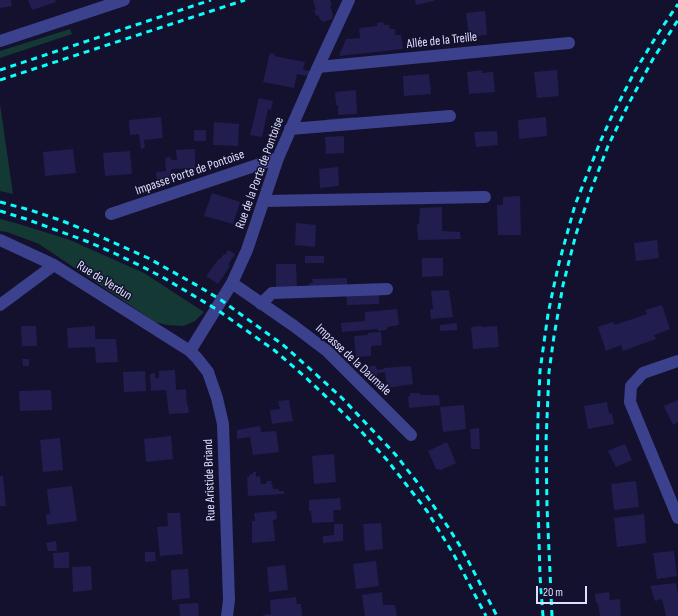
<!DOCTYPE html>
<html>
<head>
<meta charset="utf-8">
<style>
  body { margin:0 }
  #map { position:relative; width:678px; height:616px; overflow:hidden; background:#13112e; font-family:"Sofia Sans Condensed",sans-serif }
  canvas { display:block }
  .scale { position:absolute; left:536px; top:586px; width:51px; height:18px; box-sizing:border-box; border:2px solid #dedeff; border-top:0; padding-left:5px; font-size:12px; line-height:14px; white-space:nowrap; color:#dedeff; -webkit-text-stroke:3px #13112e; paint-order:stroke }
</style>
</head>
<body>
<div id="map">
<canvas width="678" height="616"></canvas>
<div class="scale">20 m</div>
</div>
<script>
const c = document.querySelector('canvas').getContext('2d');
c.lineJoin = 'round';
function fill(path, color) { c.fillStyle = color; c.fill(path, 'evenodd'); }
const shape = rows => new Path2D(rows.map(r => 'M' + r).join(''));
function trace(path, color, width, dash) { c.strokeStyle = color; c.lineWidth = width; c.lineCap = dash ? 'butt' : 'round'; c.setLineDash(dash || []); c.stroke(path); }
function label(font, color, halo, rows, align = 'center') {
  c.font = font + ' "Sofia Sans Condensed",sans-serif'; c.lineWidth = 3; c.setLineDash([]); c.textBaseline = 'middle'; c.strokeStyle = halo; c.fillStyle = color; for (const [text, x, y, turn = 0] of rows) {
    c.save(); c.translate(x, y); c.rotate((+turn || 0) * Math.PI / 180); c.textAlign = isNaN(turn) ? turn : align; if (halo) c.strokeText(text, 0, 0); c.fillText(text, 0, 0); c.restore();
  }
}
fill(shape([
  [70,29,72,34,0,58,0,51],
  [0,104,13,194,0,191],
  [0,219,19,224,70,240,144,273,204,312,195,321,184,326,167,325,155,322,39,244,7,232,0,231]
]), '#143833');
fill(shape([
  [0,0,11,0,12,6,0,8],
  [28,0,55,0,56,2,32,10],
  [313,0,330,0,332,5,330,5,333,15,332,19,323,22,320,19,318,15,316,16,314,10,316,10],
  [415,0,434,0,434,1,416,5],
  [485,11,487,35,469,37,466,13],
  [383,22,384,25,389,25,390,29,395,29,395,35,401,35,403,49,339,56,346,39,360,38,359,28,377,26,377,23],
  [270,53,275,54,274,56,305,62,303,70,312,71,308,76,297,74,294,88,263,82],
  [482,70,482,73,493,72,495,92,469,94,467,72],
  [557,70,559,96,537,98,534,72],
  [429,74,431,94,404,96,403,76],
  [356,90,357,114,338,115,338,105,336,105,335,92],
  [259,98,273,101,271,110,268,109,262,137,250,135],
  [161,117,163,138,144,140,145,148,141,149,139,134,130,135,129,120],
  [354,117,355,121,327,123,327,119],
  [546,117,547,136,519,139,518,120],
  [214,122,239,124,238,146,213,145],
  [194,130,206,130,206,141,194,141],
  [497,131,498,145,476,147,474,132],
  [344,136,344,153,326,154,325,137],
  [73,149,76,173,45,176,43,152],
  [195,149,195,168,171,169,172,182,167,184,167,186,158,189,156,172,166,171,165,158,171,157,171,160,177,160,176,150],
  [130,151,132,174,105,176,103,153],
  [338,167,339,186,320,188,319,169],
  [212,193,240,202,233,224,204,216],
  [520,196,521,235,498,235,497,205,503,205,503,197],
  [442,207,442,231,460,232,461,239,418,240,417,224,419,224,420,208],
  [296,223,316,225,315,247,295,245],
  [657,240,659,258,636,261,634,243],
  [228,250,235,254,228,265,230,266,218,284,206,276,219,259,220,259,224,254,225,255],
  [305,256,324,256,324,263,305,263],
  [422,258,443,258,443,276,422,277],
  [276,264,296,264,297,288,276,289],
  [347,278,347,286,309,287,309,283,313,283,312,279],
  [449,290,453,317,431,319,430,309,433,309,431,291],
  [379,294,379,304,347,305,346,295],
  [662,305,670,329,654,335,656,339,623,351,621,345,606,351,598,327,613,322,615,325,647,314,645,310],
  [397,309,399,325,387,327,387,330,378,331,378,329,342,332,341,323,365,321,365,312],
  [457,323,457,330,440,331,440,325],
  [21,326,36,326,37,346,22,346],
  [95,326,95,339,116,339,118,362,96,363,95,347,68,348,67,328],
  [482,326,482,327,497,326,499,347,473,349,471,327],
  [381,332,382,345,371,346,371,356,356,357,354,336,368,335,368,333],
  [22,359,29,359,29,366,23,366],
  [376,366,377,370,384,369,384,368,411,366,413,384,387,388,385,372,377,373,377,376,368,376,368,374,363,374,362,367],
  [175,370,176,390,186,389,187,405,188,405,189,413,169,414,166,390,151,391,150,374,155,373,155,378,159,378,159,371],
  [145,371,146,391,124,392,123,372],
  [51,390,52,410,20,411,19,391],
  [410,393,420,393,420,395,439,395,440,405,409,408,408,397,410,396],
  [289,400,293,421,272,424,270,410,280,409,278,401],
  [678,400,678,422,673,425,664,406],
  [607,402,609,414,612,413,614,424,588,429,584,406],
  [464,405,466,429,443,432,440,407],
  [260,426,261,432,276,431,279,452,253,455,250,437,237,439,237,430],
  [479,428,480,449,471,449,470,429],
  [171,436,173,459,146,462,144,439],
  [60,438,63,470,43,472,40,440],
  [447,442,456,463,441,470,436,469,428,451],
  [625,444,632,460,616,467,608,451],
  [334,454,336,482,314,484,312,456],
  [253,472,256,472,256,477,260,476,261,484,266,484,267,481,272,481,271,484,272,484,273,489,278,489,279,491,284,491,284,494,248,496,247,477,249,477,250,474,253,474],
  [0,476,3,476,6,506,0,506],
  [636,481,639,507,614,510,611,484],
  [72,486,77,521,47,525,46,514,50,514,47,489],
  [340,498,341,510,333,510,334,522,312,523,311,511,309,511,309,500],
  [276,511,277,519,273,520,275,541,252,543,252,521,255,521,254,513],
  [167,513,180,513,183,554,160,556,157,527,168,526],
  [644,514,646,543,617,547,614,518],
  [381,523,383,549,365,551,363,524],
  [334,524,343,524,343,541,323,543,323,536,334,535],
  [56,541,57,551,48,551,46,543],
  [674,551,677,576,657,579,653,553],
  [69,552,69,568,54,568,53,553],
  [145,552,155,552,156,561,145,562],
  [376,561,379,586,356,589,353,564],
  [285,565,288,590,269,592,267,567],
  [91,566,92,590,73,592,72,567],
  [188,569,190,598,172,600,171,570],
  [676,583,678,594,678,616,666,616,662,599,655,601,650,586],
  [382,592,383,605,395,605,397,616,365,616,362,595],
  [609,592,610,600,620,599,621,615,619,616,600,616,598,603,596,603,595,594],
  [296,597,297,604,301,604,302,616,263,616,263,615,271,614,270,600],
  [198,603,199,616,180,616,179,604]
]), '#221d4f');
trace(shape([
  [0,41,124,0],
  [318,67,569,43],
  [290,129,450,116],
  [264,201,485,197],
  [111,214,278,158],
  [0,240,54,265,190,351,197,358,208,372,217,398,223,424,229,600,227,616],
  [232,283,294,326,327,351,411,435],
  [261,304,272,293,387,289],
  [0,305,54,265],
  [190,351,232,283,247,250,278,158,318,67,349,0],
  [678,361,643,373,631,386,630,402,678,518]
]), '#3c418d', 12);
trace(shape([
  [0,70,211,0],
  [0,80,245,0],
  [0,202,30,210,60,220,92,233,148,258,198,286,221,300,282,344,309,368,342,398,395,454,417,482,448,527,462,549,497,616],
  [0,211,26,219,86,241,114,253,141,266,164,278,216,309,274,350,303,375,334,404,359,429,387,460,427,511,454,555,486,616],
  [543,616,540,576,537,469,538,417,540,371,548,314,553,290,559,263,575,205,601,140,611,118,635,71,659,32,678,4],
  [552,616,547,507,546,442,549,372,554,336,563,285,576,234,584,211,591,190,608,146,629,103,653,59,678,20]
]), '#0afffd', 3, [6, 5]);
label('13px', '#dedeff', '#13112e', [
  ["Allée de la Treille",442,41,-6],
  ["Impasse Porte de Pontoise",190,173,-19],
  ["Rue de la Porte de Pontoise",260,173,-70],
  ["Rue de Verdun",104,281,32],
  ["Impasse de la Daumale",353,360,43],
  ["Rue Aristide Briand",210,480,-92]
]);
</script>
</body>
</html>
